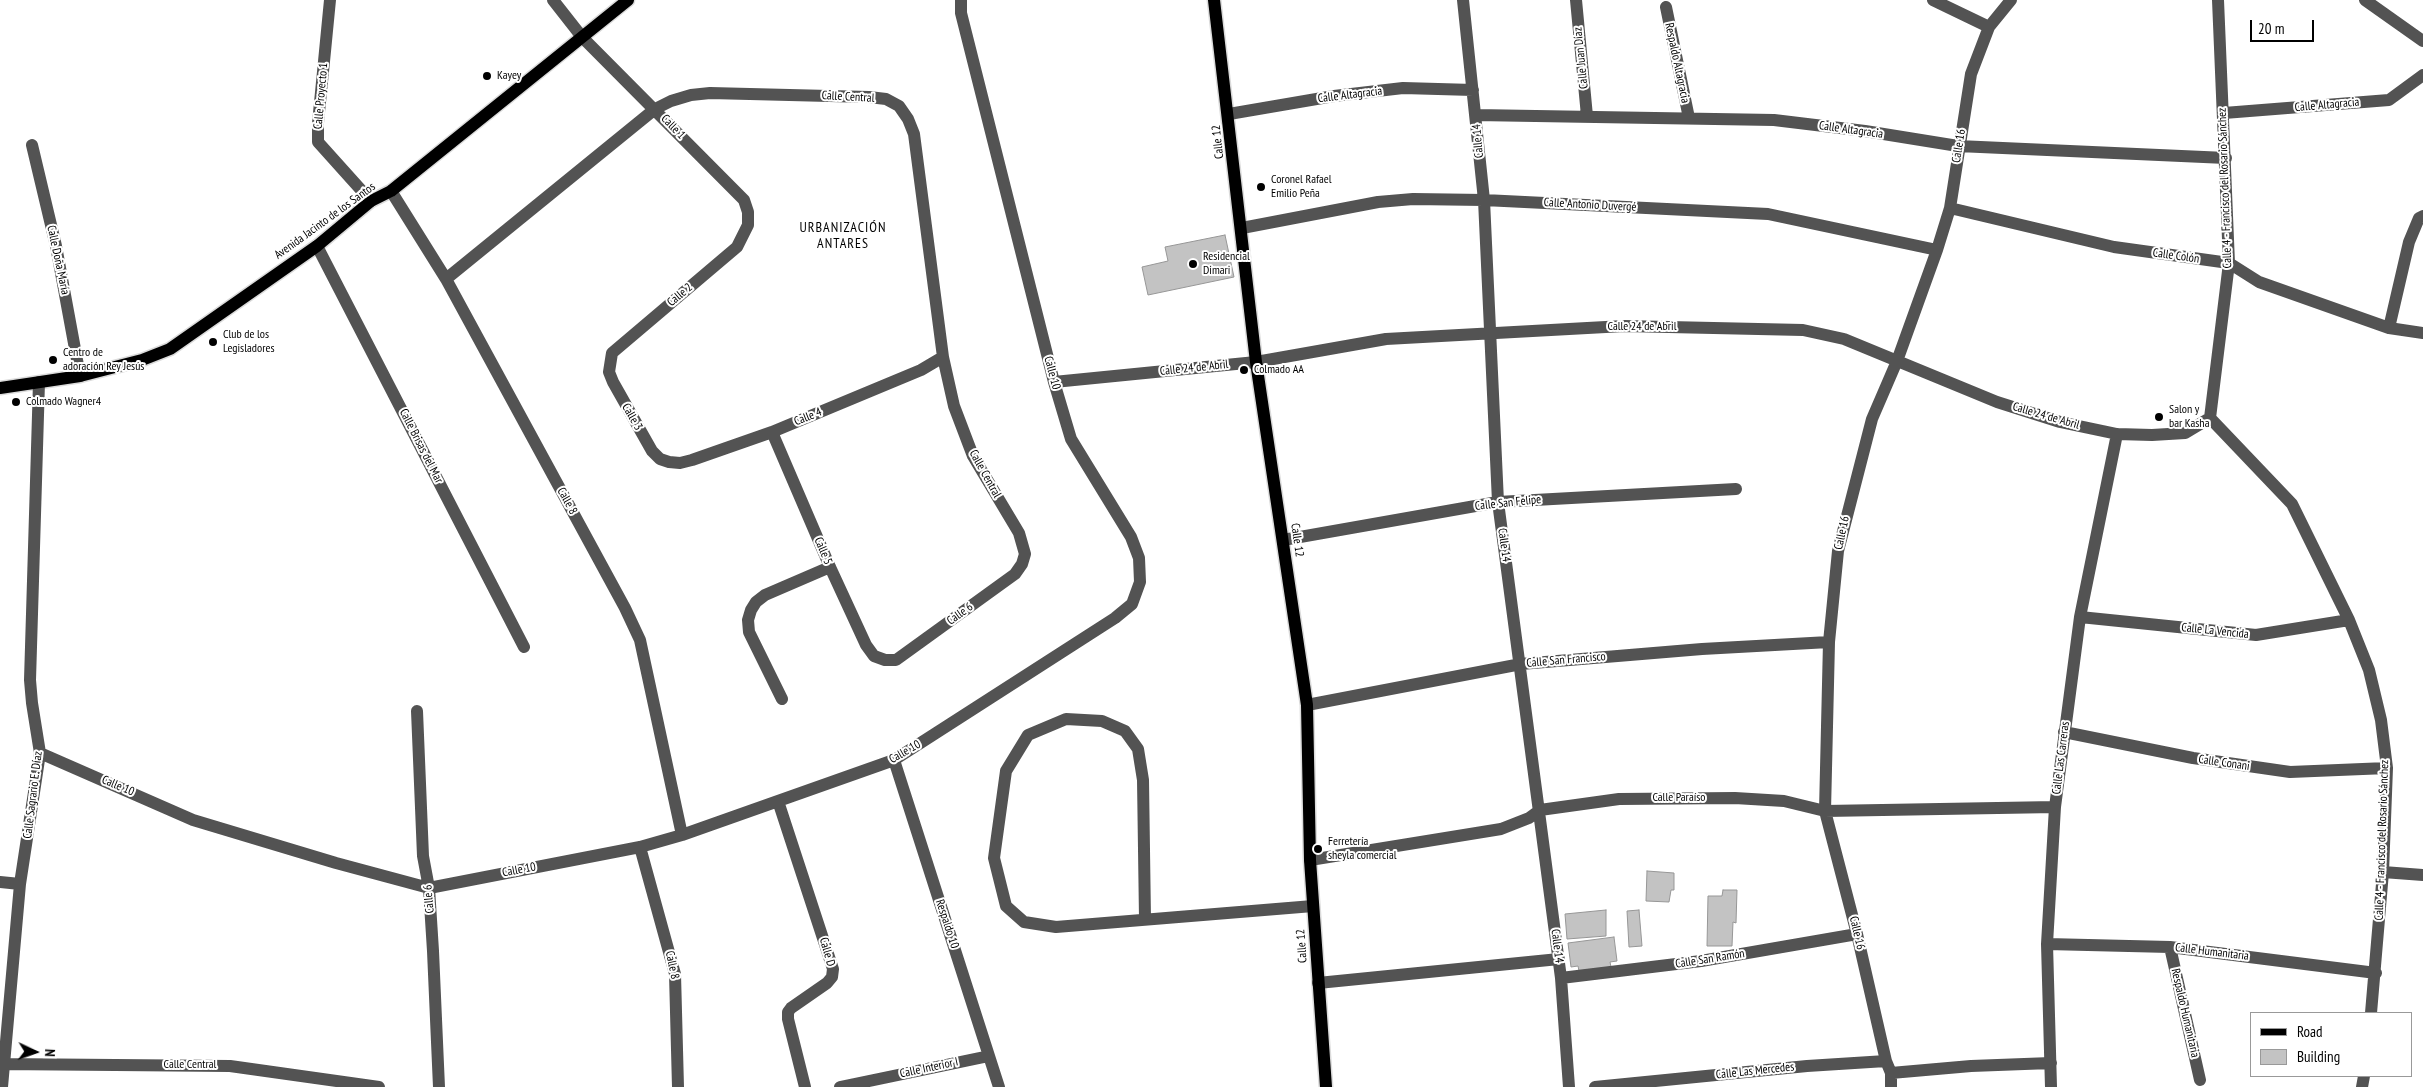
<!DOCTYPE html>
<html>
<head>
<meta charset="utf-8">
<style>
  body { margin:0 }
  #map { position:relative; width:2423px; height:1087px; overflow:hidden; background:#fff; font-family:"PT Sans Narrow",sans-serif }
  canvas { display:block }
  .legend { position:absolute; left:2250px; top:1012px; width:162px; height:65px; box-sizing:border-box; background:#fff; border:1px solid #999; margin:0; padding:6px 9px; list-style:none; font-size:15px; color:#000 }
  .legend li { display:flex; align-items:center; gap:10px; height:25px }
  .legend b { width:25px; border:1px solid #999 }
  .north { position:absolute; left:10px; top:1027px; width:50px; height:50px; -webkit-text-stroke:4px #fff; paint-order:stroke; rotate:93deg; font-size:14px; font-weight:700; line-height:20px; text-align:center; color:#000 }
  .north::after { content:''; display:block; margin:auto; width:18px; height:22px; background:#000; clip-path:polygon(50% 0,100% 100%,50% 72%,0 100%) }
  .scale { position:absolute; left:2250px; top:20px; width:64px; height:22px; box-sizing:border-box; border:2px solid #000; border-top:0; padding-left:6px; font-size:15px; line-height:18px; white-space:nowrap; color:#000; -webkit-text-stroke:4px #fff; paint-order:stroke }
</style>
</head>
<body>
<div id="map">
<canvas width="2423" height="1087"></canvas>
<ul class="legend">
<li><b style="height:6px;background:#000"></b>Road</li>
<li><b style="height:14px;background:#c3c3c3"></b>Building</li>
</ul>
<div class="north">N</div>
<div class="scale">20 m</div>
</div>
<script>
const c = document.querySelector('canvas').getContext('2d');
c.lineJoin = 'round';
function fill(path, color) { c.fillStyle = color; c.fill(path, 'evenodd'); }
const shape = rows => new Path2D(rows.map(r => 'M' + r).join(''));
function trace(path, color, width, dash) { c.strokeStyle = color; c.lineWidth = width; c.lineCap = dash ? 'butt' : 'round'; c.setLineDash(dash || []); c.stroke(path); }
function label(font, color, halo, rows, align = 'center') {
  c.font = font + ' "PT Sans Narrow",sans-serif'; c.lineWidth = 4; c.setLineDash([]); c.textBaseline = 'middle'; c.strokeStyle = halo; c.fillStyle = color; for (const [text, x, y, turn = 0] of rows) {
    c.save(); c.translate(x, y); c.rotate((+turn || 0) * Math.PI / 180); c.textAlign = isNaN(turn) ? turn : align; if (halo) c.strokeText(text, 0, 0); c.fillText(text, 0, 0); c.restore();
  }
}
const building = shape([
  [1225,235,1234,277,1148,295,1142,267,1168,261,1165,247,1225,235],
  [1647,871,1674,873,1674,890,1671,890,1669,902,1646,901,1647,871],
  [1723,890,1737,890,1736,923,1733,922,1732,946,1707,946,1708,896,1722,896,1723,890],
  [1606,910,1606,936,1567,939,1565,914,1606,910],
  [1639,910,1642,946,1629,947,1627,911,1639,910],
  [1614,937,1617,961,1610,962,1611,967,1579,971,1578,966,1571,967,1568,943,1614,937]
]);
fill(building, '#c3c3c3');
trace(building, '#979797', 1);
const major = shape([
  [1214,0,1256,362,1307,705,1310,860,1326,1087],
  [0,388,80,376,142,360,170,349,317,246,371,201,391,191,628,0]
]);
trace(major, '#dbdbdb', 15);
trace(shape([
  [330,0,318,123,318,142,371,201],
  [553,0,582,37,744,200,748,212,748,225,737,247,612,353,609,372,613,382,652,451,660,459,669,462,680,463,692,460,772,432,921,370,943,357],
  [1463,0,1484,200,1498,502,1561,978,1569,1087],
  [1576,0,1587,116],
  [1933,0,1989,27],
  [2218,0,2229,263,2210,418,2292,504,2349,620,2369,670,2381,720,2387,768,2383,872,2371,1013],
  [2365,0,2423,41],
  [1666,7,1689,118],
  [2224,113,2389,100,2423,75],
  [1229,114,1334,96,1403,88,1473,90],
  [1476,115,1774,120,1865,131,1958,146,2226,158],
  [32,145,56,246,80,376],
  [391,191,446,279,625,608,640,640,682,835],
  [1950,208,2114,247,2229,263,2259,282,2389,328,2423,333],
  [1242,228,1378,202,1413,199,1484,200,1768,214,1937,250],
  [317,246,524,647],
  [446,279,655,109,671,101,691,95,710,93,869,97,886,99,899,106,908,119,914,134,943,357,954,406,973,456,1019,533,1025,554,1022,564,1015,574,896,660,885,660,874,656,866,645,830,567,772,432],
  [2389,328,2409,242,2419,218,2423,216],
  [1054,382,1256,362,1386,339,1624,326,1803,330,1844,339,1997,402,2060,422,2117,434,2152,435,2185,433,2210,418],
  [1283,540,1498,502,1736,489],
  [2080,617,2256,635,2349,620],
  [782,699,749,632,748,620,751,610,756,602,765,595,830,567],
  [1307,705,1521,664,1702,649,1829,642],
  [417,711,423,856,429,888,433,951,439,1087],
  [2064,732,2193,758,2290,772,2387,768],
  [40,753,193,820,336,863,429,888,640,847,682,835,894,760,1115,618,1132,604,1140,582,1139,558,1131,537,1071,439,1054,382,961,13,961,0],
  [894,760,999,1087],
  [778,801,833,969,832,977,827,983,791,1008,788,1012,788,1019,805,1087],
  [640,847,675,974,678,1087],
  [1310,860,1501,829,1529,818,1540,810,1619,799,1735,798,1784,801,1825,811,2055,807],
  [2383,872,2423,875],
  [0,882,20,884],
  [1145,919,1143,780,1138,749,1125,731,1102,721,1066,719,1028,735,1006,771,994,858,1006,906,1024,922,1056,927,1313,906],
  [2047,944,2170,947,2376,973],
  [2170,947,2200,1080],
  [1561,978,1701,961,1857,934],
  [1318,983,1559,959],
  [0,1064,230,1066,379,1087],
  [1891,1073,1971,1066,2051,1063],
  [2,1087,20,884,40,753,32,703,30,680,39,382],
  [840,1087,989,1056],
  [1595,1087,1807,1066,1886,1061],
  [1891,1087,1891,1073,1886,1061,1857,934,1825,811,1829,642,1838,551,1872,419,1897,361,1937,250,1950,208,1971,74,1989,27,2011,0],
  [2051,1087,2047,944,2055,807,2080,617,2117,434],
  [2362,1087,2364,1076]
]), '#535353', 12);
trace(major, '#000', 12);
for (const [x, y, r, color] of [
  [487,76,5,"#000"],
  [1261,187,5,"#000"],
  [1193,264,5,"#000"],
  [213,342,5,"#000"],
  [53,360,5,"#000"],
  [1244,370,5,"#000"],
  [16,402,5,"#000"],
  [2159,417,5,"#000"],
  [1318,849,5,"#000"]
]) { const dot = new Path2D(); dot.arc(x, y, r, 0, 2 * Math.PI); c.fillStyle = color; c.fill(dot); trace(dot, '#fff', 2); }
label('12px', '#000', '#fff', [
  ["Calle Juan Díaz",1581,58,-96],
  ["Respaldo Altagracia",1677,63,78],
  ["Calle Altagracia",1350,95,-7],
  ["Calle Proyecto 1",321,96,-85],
  ["Calle Central",848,97,3],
  ["Calle Altagracia",2327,105,-5],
  ["Calle 1",673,127,46],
  ["Calle Altagracia",1851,130,8],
  ["Calle 14",1478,141,-95],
  ["Calle 12",1218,142,-96],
  ["Calle 16",1959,146,-81],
  ["Calle 4 - Francisco del Rosario Sánchez",2225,188,-92],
  ["Calle Antonio Duvergé",1590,205,3],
  ["Avenida Jacinto de los Santos",325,221,-36],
  ["Calle Colón",2176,256,8],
  ["Calle Doña María",58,260,78],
  ["Calle 2",680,295,-40],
  ["Calle 24 de Abril",1642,327],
  ["Calle 24 de Abril",1194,368,-6],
  ["Calle 10",1052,373,75],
  ["Calle 24 de Abril",2046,416,16],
  ["Calle 3",632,417,60],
  ["Calle 4",808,417,-22],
  ["Calle Brisas del Mar",421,446,63],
  ["Calle Central",985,474,61],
  ["Calle 8",567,501,61],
  ["Calle San Felipe",1508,503,-6],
  ["Calle 16",1842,533,-78],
  ["Calle 12",1297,540,82],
  ["Calle 14",1504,545,82],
  ["Calle 5",823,551,67],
  ["Calle 6",960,614,-36],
  ["Calle La Vencida",2215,631,6],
  ["Calle San Francisco",1566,660,-5],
  ["Calle 10",905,752,-30],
  ["Calle Las Carreras",2061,758,-83],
  ["Calle Conani",2224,763,8],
  ["Calle 10",118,786,23],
  ["Calle Sagrario E. Díaz",33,795,-83],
  ["Calle Paraíso",1679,798],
  ["Calle 4 - Francisco del Rosario Sánchez",2382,840,-88],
  ["Calle 10",519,870,-11],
  ["Calle 6",429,899,-95],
  ["Respaldo 10",947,924,72],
  ["Calle 16",1857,933,77],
  ["Calle 12",1302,946,-94],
  ["Calle 14",1557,946,83],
  ["Calle D",827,952,74],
  ["Calle Humanitaria",2212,952,7],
  ["Calle San Ramón",1710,959,-9],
  ["Calle 8",672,965,78],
  ["Respaldo Humanitaria",2185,1013,77],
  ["Calle Central",190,1065],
  ["Calle Interior I",929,1068,-12],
  ["Calle Las Mercedes",1755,1071,-6]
]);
label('12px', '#000', '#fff', [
  ["Kayey",497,76],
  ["Coronel Rafael",1271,180],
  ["Emilio Peña",1271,194],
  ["Residencial",1203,257],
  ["Dimari",1203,271],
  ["Club de los",223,335],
  ["Legisladores",223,349],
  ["Centro de",63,353],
  ["adoración Rey Jesús",63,367],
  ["Colmado AA",1254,370],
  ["Colmado Wagner4",26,402],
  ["Salon y",2169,410],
  ["bar Kasha",2169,424],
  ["Ferretería",1328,842],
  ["sheyla comercial",1328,856]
], 'left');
c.letterSpacing = '1px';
label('14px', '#000', '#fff', [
  ["URBANIZACIÓN",843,228],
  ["ANTARES",843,244]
]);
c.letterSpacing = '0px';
</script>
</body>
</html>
